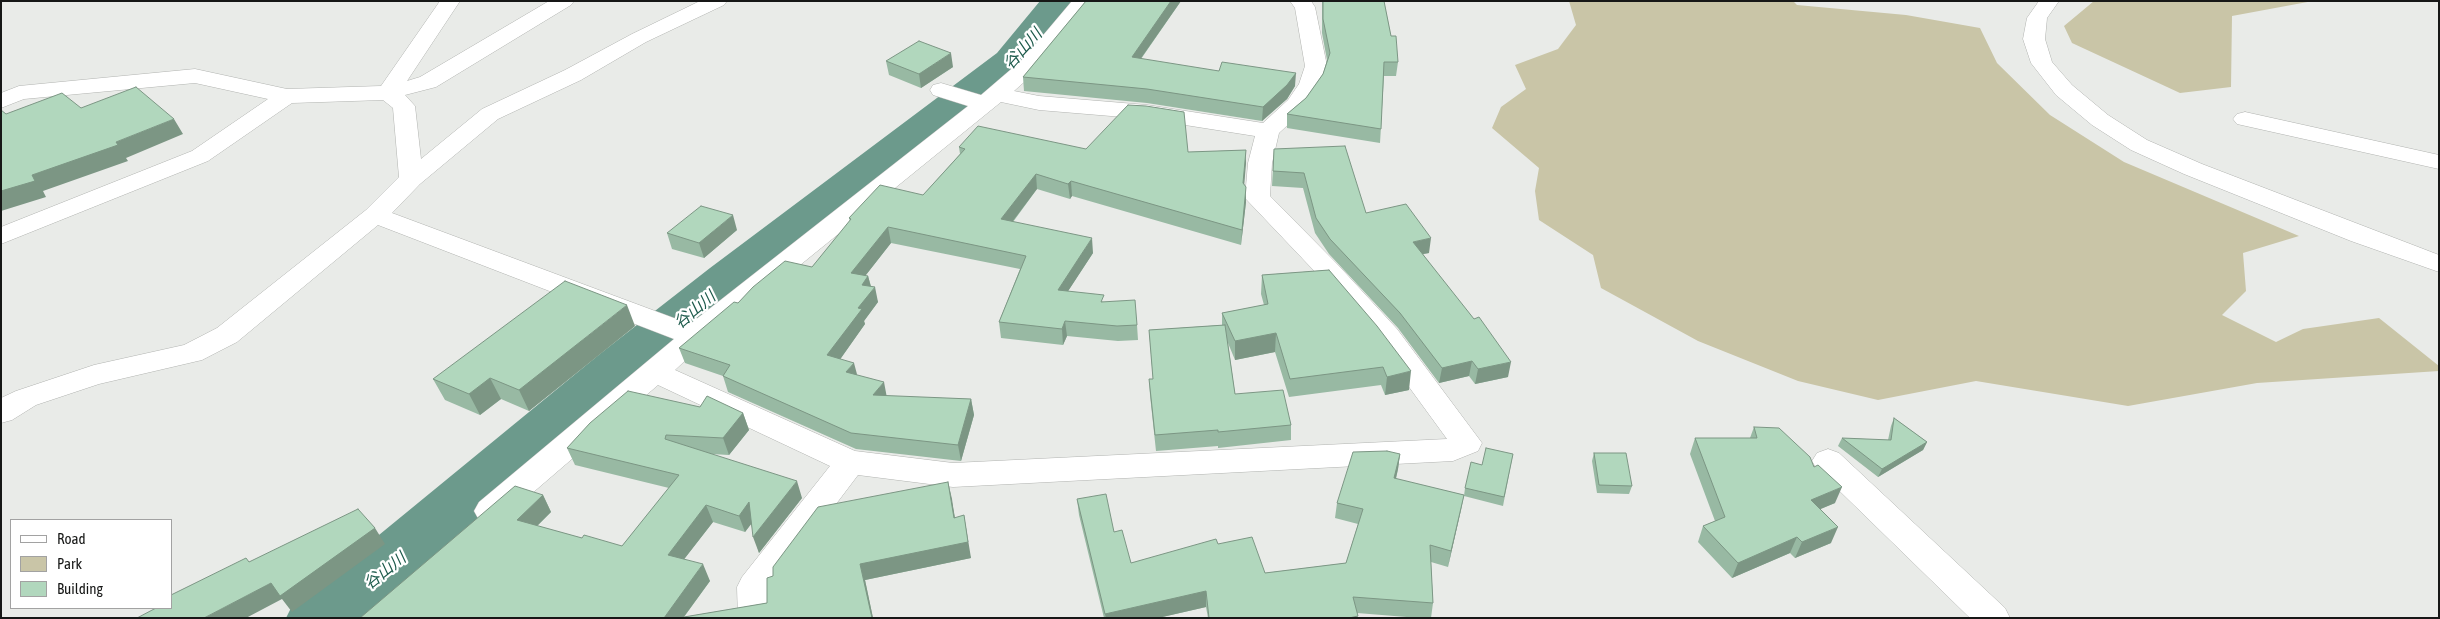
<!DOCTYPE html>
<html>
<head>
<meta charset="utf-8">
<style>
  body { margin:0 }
  #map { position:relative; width:2440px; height:619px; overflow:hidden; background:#e9ebe8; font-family:"Asap Condensed",sans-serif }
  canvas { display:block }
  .frame { position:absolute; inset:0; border:2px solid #161716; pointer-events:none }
  .legend { position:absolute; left:10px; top:519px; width:162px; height:90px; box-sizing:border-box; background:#fff; border:1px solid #a2a2a2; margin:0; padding:6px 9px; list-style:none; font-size:15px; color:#161716 }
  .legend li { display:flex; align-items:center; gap:10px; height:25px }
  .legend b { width:25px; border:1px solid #a2a2a2 }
</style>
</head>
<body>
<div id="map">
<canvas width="2440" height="619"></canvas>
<div class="frame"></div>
<ul class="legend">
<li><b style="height:6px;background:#fff"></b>Road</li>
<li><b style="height:14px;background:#c9c5a7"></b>Park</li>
<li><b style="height:14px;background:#b1d7bd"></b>Building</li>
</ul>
</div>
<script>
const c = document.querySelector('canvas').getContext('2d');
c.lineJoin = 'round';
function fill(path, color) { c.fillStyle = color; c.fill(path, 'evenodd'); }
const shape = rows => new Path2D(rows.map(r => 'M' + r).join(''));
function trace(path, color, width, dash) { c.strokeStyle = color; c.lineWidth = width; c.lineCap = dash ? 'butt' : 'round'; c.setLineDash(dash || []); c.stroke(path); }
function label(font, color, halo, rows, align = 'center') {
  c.font = font + ' "Asap Condensed","Noto Sans JP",sans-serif'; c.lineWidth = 4.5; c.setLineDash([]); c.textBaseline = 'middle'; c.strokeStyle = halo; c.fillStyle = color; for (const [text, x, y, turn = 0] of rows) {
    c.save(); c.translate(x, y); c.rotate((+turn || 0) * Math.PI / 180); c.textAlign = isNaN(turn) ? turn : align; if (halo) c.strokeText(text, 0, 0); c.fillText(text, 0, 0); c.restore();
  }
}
fill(shape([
  [1569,1,1793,1,1797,5,1906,15,1980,28,1997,63,2050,115,2124,162,2299,236,2243,253,2246,291,2222,315,2276,342,2303,329,2379,318,2439,366,2439,371,2257,383,2128,406,1976,381,1878,400,1798,381,1698,341,1601,288,1593,255,1539,220,1535,191,1539,168,1492,128,1501,107,1526,89,1515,65,1558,49,1576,25],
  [2094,1,2313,1,2232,16,2231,87,2180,93,2072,43,2064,26]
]), '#c9c5a7');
fill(shape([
  [1040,1,1084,1,1029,73,750,294,645,383,398,604,379,618,286,618,297,596,346,562,601,353,710,268,997,53,1040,1]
]), '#6c9a8c');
const street = shape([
  [440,1,460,1,407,81,420,77,549,1,574,1,571,5,436,87,405,95,415,106,421,159,482,109,565,70,632,34,700,1,727,1,724,5,646,42,581,80,498,119,420,184,392,213,690,324,968,106,933,95,930,90,933,85,941,83,981,95,1023,59,1072,1,1093,1,1039,69,1014,91,1039,96,1147,105,1263,123,1288,100,1299,84,1305,66,1295,8,1290,1,1311,1,1315,7,1327,66,1321,84,1304,110,1279,133,1272,163,1270,196,1338,265,1397,329,1482,443,1478,451,1453,461,953,487,858,475,771,590,772,618,738,618,737,587,742,577,830,466,658,385,501,520,490,523,479,520,474,511,479,502,674,339,378,225,237,342,202,360,99,384,36,405,12,420,1,423,1,398,16,391,94,365,184,345,217,328,366,210,399,177,393,108,383,100,292,103,208,161,1,244,1,227,192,151,268,99,195,83,24,99,1,108,1,93,19,86,195,69,287,89,381,86,440,1],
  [1001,102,1039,110,1147,119,1255,136,1248,163,1245,198,1320,277,1377,343,1447,439,953,463,855,451,675,370,704,343,1001,102],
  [2245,112,2439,155,2439,169,2237,124,2233,119,2237,114,2245,112],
  [1828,449,1839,453,2005,608,2010,618,1970,618,1817,469,1812,461,1817,453,1828,449]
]);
const secondary = shape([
  [2039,1,2059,1,2047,18,2045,39,2052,62,2072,85,2108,115,2147,140,2202,164,2439,255,2439,272,2351,241,2184,174,2131,150,2092,125,2056,95,2031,63,2023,39,2027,18,2039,1]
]);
trace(street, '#b1b3b0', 1);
trace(secondary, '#b1b3b0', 1);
fill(street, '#fff');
fill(secondary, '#fff');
fill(shape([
  [1086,1,1181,1,1141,59,1295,86,1287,99,1262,121,1147,103,1024,91,1023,77],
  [1322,1,1384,1,1391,36,1398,62,1396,76,1384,76,1380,143,1287,128,1287,114,1306,98,1323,74,1327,60,1322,33],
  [886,61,953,67,921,88,889,75],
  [959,147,1086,149,1188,152,1246,150,1244,184,1246,202,1241,245,1072,196,1070,199,1037,189,1013,222,1093,253,1068,291,1104,302,1137,325,1138,340,1118,341,1067,336,1063,345,1001,338,999,322,1020,269,891,243,865,276,868,276,871,286,878,302,864,321,865,324,840,359,857,375,887,396,971,399,974,415,961,461,856,449,728,392,723,376,685,363,679,348,738,303,812,267,850,221,849,218,923,195,960,154],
  [1274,149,1366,213,1429,253,1423,254,1508,377,1475,384,1469,376,1439,383,1398,328,1329,254,1315,233,1303,188,1272,186],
  [737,230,704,258,672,249,667,233],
  [1329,270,1409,390,1385,395,1381,385,1289,397,1275,352,1235,360,1228,343,1235,394,1291,425,1291,440,1218,448,1218,446,1156,451,1150,395,1149,379,1153,379,1149,330,1222,325,1222,313,1264,305,1261,294,1262,275],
  [635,326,529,411,501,399,480,415,445,400,433,379],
  [700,407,743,413,749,430,729,455,711,454,802,498,759,553,751,524,745,532,713,522,684,559,710,581,684,617,767,603,773,576,948,482,955,517,971,558,865,580,873,618,360,618,543,495,551,512,537,526,582,538,622,546,669,488,575,465,567,448],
  [1894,418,1927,442,1923,450,1878,477,1838,446,1842,438,1888,440,1891,426],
  [1754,427,1814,467,1835,503,1820,509,1831,543,1795,558,1790,553,1732,578,1698,542,1703,526,1715,521,1690,454,1695,438,1750,438],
  [1594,453,1632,486,1629,494,1597,493,1592,461],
  [1400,454,1398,469,1396,479,1464,495,1448,567,1431,562,1433,603,1431,618,1419,618,1357,613,1358,618,1208,618,1206,607,1158,618,1104,618,1079,515,1077,499,1114,532,1131,563,1218,544,1265,573,1346,563,1358,524,1335,518,1337,503],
  [1513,454,1503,506,1464,496,1465,488,1482,465]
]), '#98b9a3');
fill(shape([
  [1171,1,1181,1,1132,71,1132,57],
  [951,53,953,67,921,88,919,74],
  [1296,73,1295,86,1287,99,1262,121,1263,107],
  [174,119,183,134,126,158,128,161,43,191,46,197,1,211,1,191,32,175,116,142],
  [1246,150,1246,164,1243,198,1243,183],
  [1036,174,1037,189,1003,234,1001,219],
  [1071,181,1072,196,1070,199,1068,184],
  [1246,187,1246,202,1241,245,1242,230],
  [733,215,737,230,704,258,699,243],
  [888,227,891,243,855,289,851,273],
  [1092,238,1093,253,1059,305,1058,290],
  [1431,238,1429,253,1411,256,1413,242],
  [868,276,872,291,875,287,878,302,864,321,865,324,832,371,827,355,858,308,862,285],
  [627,305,635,326,529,411,519,390],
  [1065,321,1067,336,1063,345,1062,329],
  [1276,333,1275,352,1235,360,1235,341],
  [1472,361,1469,376,1439,383,1442,368],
  [1511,362,1508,377,1475,384,1478,369],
  [854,363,858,378,846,372],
  [1411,371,1409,390,1385,395,1387,377],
  [490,378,501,399,480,415,469,394],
  [884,382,887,398,873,395],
  [971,399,974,415,961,461,958,445],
  [743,413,749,430,729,455,723,438],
  [1927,442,1923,450,1878,477,1882,469],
  [1400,454,1398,469,1392,494,1394,478],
  [797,481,802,498,759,553,753,537],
  [948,482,952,499,957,534,954,518],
  [1842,487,1835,503,1804,516,1811,500],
  [543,495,551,512,526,537,517,520],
  [1464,495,1461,510,1448,567,1451,551],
  [749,502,755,519,745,532,739,516],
  [706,505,713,522,675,571,668,555],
  [964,515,971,558,865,580,873,618,872,618,860,564],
  [1838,527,1831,543,1795,558,1802,542],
  [375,528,385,544,292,612,282,599,246,618,204,618],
  [1797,537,1790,553,1732,578,1738,563],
  [703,564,710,581,683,618,664,618],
  [1206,591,1206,607,1158,618,1106,618,1105,614]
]), '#7c9684');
const building = shape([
  [1086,1,1171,1,1132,57,1219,71,1222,62,1296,73,1287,85,1263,107,1147,89,1023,77,1086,1],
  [1323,1,1384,1,1391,36,1396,36,1398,62,1384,62,1381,129,1287,114,1306,98,1323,74,1330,53,1323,19,1323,1],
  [919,41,951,53,919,74,886,61,919,41],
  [136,87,174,119,116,142,118,145,32,175,35,181,1,191,1,110,6,114,62,93,81,108,136,87],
  [1128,105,1146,106,1184,112,1188,152,1246,150,1243,183,1246,187,1242,230,1071,181,1068,184,1036,174,1001,219,1092,238,1058,290,1104,295,1101,302,1135,300,1137,325,1117,326,1065,321,1062,329,999,322,1026,256,888,227,851,273,868,276,862,285,875,287,858,308,862,309,827,355,854,363,846,372,884,382,873,395,971,399,958,445,851,433,723,376,730,365,679,348,734,302,738,303,753,287,785,261,812,267,851,219,849,218,880,185,923,195,965,149,959,147,978,126,1086,149,1128,105],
  [1345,146,1366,213,1406,204,1431,238,1413,242,1474,319,1479,317,1511,362,1478,369,1472,361,1442,368,1400,313,1330,239,1316,218,1304,173,1273,171,1274,149,1345,146],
  [701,206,733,215,699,243,667,233,701,206],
  [1329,270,1377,326,1411,371,1387,377,1383,367,1290,379,1276,333,1235,341,1222,313,1268,304,1262,275,1329,270],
  [565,281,627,305,519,390,490,378,469,394,433,379,565,281],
  [1225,325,1235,394,1283,390,1291,425,1218,432,1218,430,1155,435,1149,379,1153,379,1149,330,1225,325],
  [628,391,700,407,707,396,743,413,723,438,666,435,665,439,797,481,753,537,749,502,739,516,706,505,668,555,703,564,664,618,360,618,515,486,543,495,517,520,582,538,584,535,622,546,679,475,567,448,590,423,628,391],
  [1894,418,1927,442,1882,469,1842,438,1891,440,1894,418],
  [1754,427,1779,428,1810,457,1814,467,1818,465,1842,487,1811,500,1838,527,1802,542,1797,537,1738,563,1703,526,1725,517,1695,438,1757,438,1754,427],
  [1486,448,1513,454,1504,497,1465,488,1471,462,1482,465,1486,448],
  [1387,451,1400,454,1394,478,1464,495,1451,551,1430,545,1433,603,1353,597,1358,616,1349,618,1209,618,1206,591,1105,614,1077,499,1106,494,1114,532,1122,530,1131,563,1216,539,1218,544,1252,537,1265,573,1346,563,1363,509,1337,503,1353,452,1387,451],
  [1594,453,1626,453,1632,486,1599,485,1594,453],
  [948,482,954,518,964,515,968,542,860,564,872,618,678,618,767,603,767,578,773,576,773,567,818,507,948,482],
  [358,509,375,528,280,596,271,583,204,618,137,618,156,608,171,608,171,595,246,558,249,562,358,509]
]);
fill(building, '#b1d7bd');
trace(building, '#7c9684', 1);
label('italic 16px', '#1c5a4b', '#fff', [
  ["谷山川",1023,49,-48],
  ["谷山川",695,310,-40],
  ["谷山川",385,571,-39]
]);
</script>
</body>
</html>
